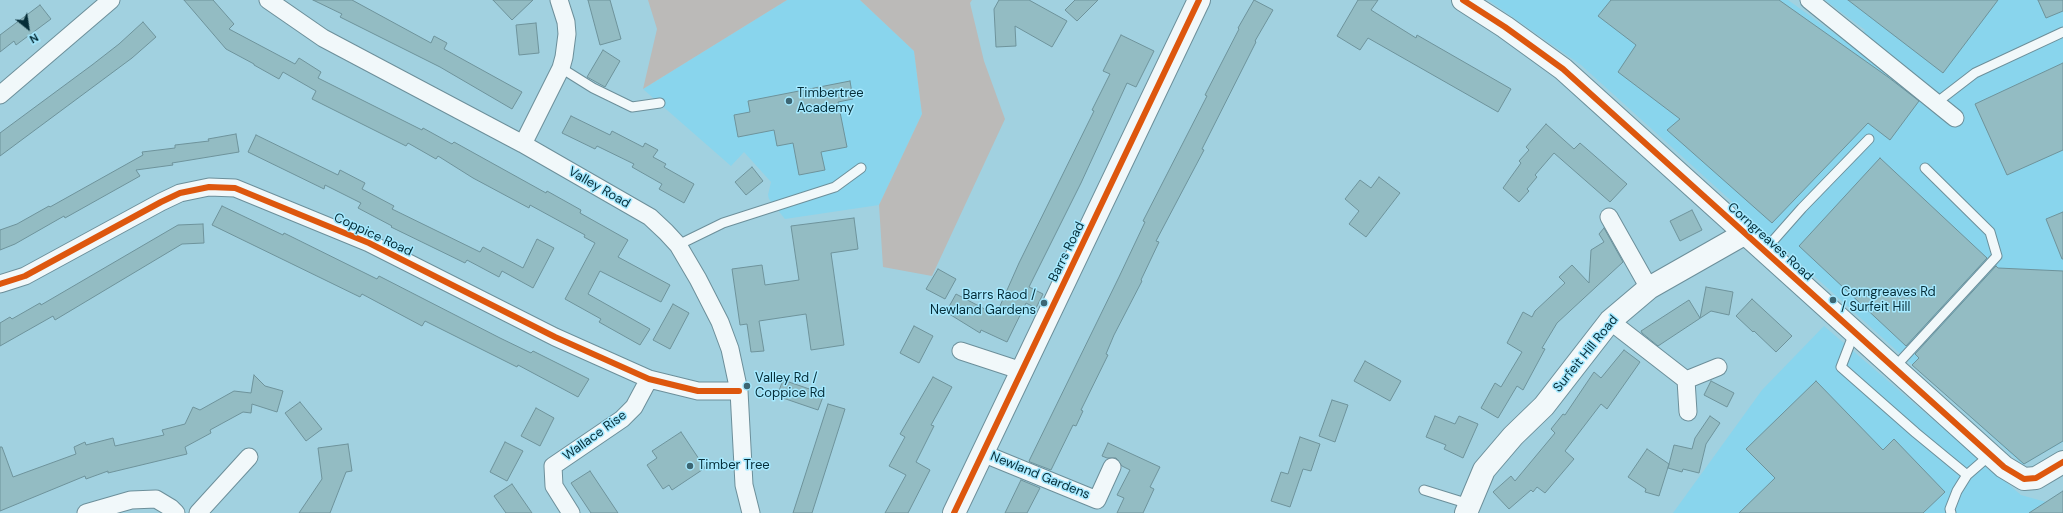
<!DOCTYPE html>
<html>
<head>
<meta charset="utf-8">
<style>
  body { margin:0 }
  #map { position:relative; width:2063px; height:513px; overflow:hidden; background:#a1d1e0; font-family:"DM Sans",sans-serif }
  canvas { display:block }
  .north { position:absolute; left:8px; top:8px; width:40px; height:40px; -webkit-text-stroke:3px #a5e9ff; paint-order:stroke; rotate:150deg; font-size:11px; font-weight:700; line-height:16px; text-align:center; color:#052d38 }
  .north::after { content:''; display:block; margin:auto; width:14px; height:18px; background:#052d38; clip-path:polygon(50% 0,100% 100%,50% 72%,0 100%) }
</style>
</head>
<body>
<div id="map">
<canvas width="2063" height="513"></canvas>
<div class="north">N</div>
</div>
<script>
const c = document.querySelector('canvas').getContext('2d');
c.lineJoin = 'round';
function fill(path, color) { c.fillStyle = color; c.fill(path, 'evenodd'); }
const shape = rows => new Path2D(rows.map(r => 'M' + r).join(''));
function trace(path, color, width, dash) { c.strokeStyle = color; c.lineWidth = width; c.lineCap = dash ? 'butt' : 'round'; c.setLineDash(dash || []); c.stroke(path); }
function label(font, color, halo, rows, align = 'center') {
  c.font = font + ' "DM Sans",sans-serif'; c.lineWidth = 3; c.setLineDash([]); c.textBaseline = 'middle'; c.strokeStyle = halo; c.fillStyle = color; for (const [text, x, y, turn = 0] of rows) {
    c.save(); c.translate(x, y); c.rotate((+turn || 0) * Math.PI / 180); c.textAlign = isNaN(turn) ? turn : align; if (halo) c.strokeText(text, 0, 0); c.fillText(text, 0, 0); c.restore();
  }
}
fill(shape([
  [787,0,860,0,914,51,922,114,879,205,785,219,769,199,768,195,771,182,744,152,731,166,643,89],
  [1488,0,1788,0,1852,46,1865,30,1825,0,2063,0,2063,442,2023,465,1581,65],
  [1824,326,2021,495,2046,502,2063,491,2063,513,1673,513,1762,390]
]), '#89d5ed');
fill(shape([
  [648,0,787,0,643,89,657,29],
  [860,0,972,0,970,3,984,61,1005,119,932,276,883,267,879,205,922,114,914,51]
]), '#bbbab8');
const building = shape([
  [184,0,213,0,234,24,229,29,295,64,299,58,321,72,318,78,422,130,423,128,452,144,454,142,546,193,547,191,581,210,580,213,628,240,618,257,670,285,661,302,600,271,588,294,650,329,640,345,599,322,601,319,565,299,595,243,584,237,585,235,530,205,529,208,473,178,438,156,436,159,408,143,406,146,312,99,316,91,283,72,279,79,254,65,254,64,226,49,184,0],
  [313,0,352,0,431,43,434,36,447,43,444,49,522,92,512,109,440,67,340,17,342,14,313,0],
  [493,0,533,0,512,20,493,0],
  [588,0,610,0,621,39,600,45,588,0],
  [999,0,1029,0,1067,21,1052,47,1015,26,1016,46,996,47,994,9,999,0],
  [1075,0,1098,0,1077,21,1065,10,1075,0],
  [1254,0,1273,10,1255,41,1256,42,1202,149,1204,150,1156,241,1159,242,1141,280,1142,281,1114,335,1106,354,1108,355,1081,410,1083,411,1076,426,1073,425,1051,470,1030,462,1029,461,1119,277,1145,222,1143,221,1207,96,1205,95,1239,29,1238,28,1254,0],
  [1358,0,1378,0,1371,10,1416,38,1417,35,1511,89,1498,112,1368,38,1360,50,1337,36,1358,0],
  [1611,0,1779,0,1888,77,1919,101,1890,140,1868,123,1772,223,1667,130,1680,119,1618,72,1636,45,1598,16,1611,0],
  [1848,0,1998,0,1943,73,1848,0],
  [2038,0,2063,0,2063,11,2046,18,2038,0],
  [40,5,51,19,16,45,14,41,0,52,0,35,40,5],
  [143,22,156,37,132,58,0,156,0,133,92,65,119,44,143,22],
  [536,23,539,53,519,55,516,25,536,23],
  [1121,35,1154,51,1136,87,1127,83,1081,183,1029,287,1043,294,1036,308,1026,303,1007,342,981,330,980,333,946,312,956,294,996,315,1019,263,1094,111,1092,110,1110,74,1103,71,1121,35],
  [603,50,620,61,605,87,587,77,603,50],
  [2063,63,2063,150,2007,175,1975,104,2063,63],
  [850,81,853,99,838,102,847,147,821,152,825,170,799,175,793,143,777,146,774,130,738,137,734,115,750,112,748,101,850,81],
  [571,116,610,135,612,131,643,147,645,143,658,150,653,157,666,164,664,167,694,184,684,203,659,189,662,184,632,167,634,164,597,146,595,149,562,133,571,116],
  [1546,124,1574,149,1580,143,1627,184,1610,202,1554,153,1535,175,1537,177,1527,189,1529,191,1519,202,1503,188,1521,163,1519,161,1529,150,1526,147,1546,124],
  [236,134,239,152,172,163,173,165,136,170,140,176,65,218,64,216,15,244,0,250,0,230,17,224,49,206,50,207,143,155,142,152,175,148,175,145,209,141,208,139,236,134],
  [256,135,338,175,340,170,365,183,362,189,394,206,392,209,480,252,483,247,523,268,537,239,554,248,533,288,502,271,499,277,467,260,465,263,391,227,392,226,358,208,361,203,325,185,324,189,248,152,256,135],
  [1880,158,1987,258,1906,346,1799,246,1880,158],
  [752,167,763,181,746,195,735,182,752,167],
  [1379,177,1400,193,1366,237,1349,224,1359,211,1345,199,1360,180,1371,188,1379,177],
  [222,206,283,235,284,233,377,279,379,276,500,338,531,353,533,351,589,379,578,397,518,365,517,367,425,321,422,326,362,294,360,297,212,225,222,206],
  [1692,210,1702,230,1680,241,1670,221,1692,210],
  [2063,212,2063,259,2062,259,2046,219,2063,212],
  [854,218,858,249,831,253,844,345,811,350,806,314,759,321,764,351,751,352,747,324,740,325,732,269,762,265,765,285,799,280,791,226,854,218],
  [203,224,204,243,182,244,55,320,53,316,0,346,0,323,10,317,12,319,40,303,41,305,178,225,203,224],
  [1604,228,1623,262,1557,323,1542,348,1545,349,1523,390,1517,386,1498,418,1481,408,1495,383,1501,387,1522,352,1507,343,1523,312,1532,317,1535,311,1565,283,1559,277,1572,265,1589,283,1591,250,1604,242,1599,234,1604,228],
  [1996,266,1998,268,2063,271,2063,441,2024,464,1912,365,1919,358,1915,354,1996,266],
  [938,269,956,279,945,299,926,289,938,269],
  [1706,287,1733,292,1729,315,1711,311,1658,346,1642,333,1641,331,1689,300,1700,318,1706,287],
  [1752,299,1792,336,1776,352,1754,331,1753,332,1736,316,1752,299],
  [673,304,689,313,670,349,653,340,673,304],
  [914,326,933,336,919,363,900,353,914,326],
  [1624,350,1640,362,1607,409,1601,404,1565,451,1574,459,1545,493,1537,487,1533,492,1531,490,1509,509,1493,492,1511,476,1515,481,1555,433,1551,429,1563,414,1565,415,1594,372,1601,378,1624,350],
  [1365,361,1401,381,1390,401,1354,381,1365,361],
  [254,375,265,386,283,391,277,412,252,404,251,413,243,412,210,430,211,433,185,447,187,454,108,473,108,471,86,479,85,476,0,511,0,447,2,447,13,477,76,454,74,447,85,442,86,445,113,438,115,446,164,435,162,430,185,424,193,407,200,410,234,391,251,393,254,375],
  [933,377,952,387,931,425,934,426,916,462,930,470,908,513,885,513,906,475,889,466,905,437,900,434,933,377],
  [783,380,824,394,818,410,777,396,783,380],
  [1711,381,1734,393,1727,407,1704,395,1711,381],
  [1816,381,1883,450,1894,439,1945,492,1923,513,1739,513,1775,478,1746,449,1816,381],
  [1332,400,1348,405,1335,442,1319,436,1332,400],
  [300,402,322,429,306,441,285,413,300,402],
  [828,404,845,409,812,513,793,513,828,404],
  [536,408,554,418,540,446,521,436,536,408],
  [1435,416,1455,424,1459,416,1478,424,1463,458,1444,449,1446,445,1426,437,1435,416],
  [1710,416,1720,423,1706,444,1699,473,1683,469,1682,472,1668,468,1674,445,1692,449,1695,438,1710,416],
  [681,432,705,468,672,490,669,485,663,489,647,465,657,458,652,451,681,432],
  [1300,437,1320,444,1311,471,1303,469,1290,507,1271,501,1281,472,1288,474,1300,437],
  [505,442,523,451,507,481,490,472,505,442],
  [1108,443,1160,467,1150,487,1154,489,1143,513,1117,513,1124,498,1117,495,1130,470,1122,466,1116,458,1107,458,1102,456,1108,443],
  [348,444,352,471,346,472,330,513,299,513,322,479,318,448,348,444],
  [1647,449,1669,464,1659,496,1645,492,1646,489,1628,477,1647,449],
  [590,471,618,513,591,513,571,483,590,471],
  [1021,480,1040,488,1027,513,1005,513,1021,480],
  [512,484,532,513,506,513,494,496,512,484],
  [2063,491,2063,513,2029,513,2063,491]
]);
fill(building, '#93bcc3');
trace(building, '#6e939b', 1);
const service = shape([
  [561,68,593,88,632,107,660,103],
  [1936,103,1975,73,2063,32],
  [678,245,723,223,835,187,861,168],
  [1764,251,1802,208,1869,139],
  [1854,333,1841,367,1916,433,1967,475],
  [1894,368,1997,256,1990,232,1925,168],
  [1424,490,1469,504],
  [1951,513,1950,509,1957,491,1967,475,1990,455]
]);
const minor = shape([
  [268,0,323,38,523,144,650,217,666,232,678,245,698,279,720,322,730,349,739,391,744,485,751,513],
  [1809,0,1955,118],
  [0,95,111,0],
  [523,144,561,68,564,57,567,34,566,22,559,0],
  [1609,217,1649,288],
  [0,284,25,276,161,202,180,193,209,187,235,188,369,243,555,337,649,379,698,391,739,391],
  [1610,321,1686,380],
  [961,351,1022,371],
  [1688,412,1686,380,1718,367],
  [982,453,1097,500,1112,467],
  [86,513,131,500,156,499,171,508,176,513],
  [198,513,249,457],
  [571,513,554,486,553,466,622,419,634,407,649,379]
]);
const tertiary = shape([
  [1463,0,1505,27,1563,69,2004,467,2024,479,2036,478,2063,462],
  [954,513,1199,0],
  [1466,513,1484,470,1513,436,1544,406,1610,321,1649,288,1744,234]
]);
trace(service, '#6c8f9a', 11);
trace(minor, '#6c8f9a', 19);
trace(tertiary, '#6c8f9a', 24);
trace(service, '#f1f8fa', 9);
trace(minor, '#f1f8fa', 17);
trace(tertiary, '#f1f8fa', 22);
trace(shape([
  [1463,0,1505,27,1563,69,2004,467,2024,479,2036,478,2063,462],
  [0,284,25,276,161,202,180,193,209,187,235,188,369,243,555,337,649,379,698,391,739,391],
  [954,513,1199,0]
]), '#dd570e', 6);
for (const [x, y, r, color] of [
  [789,101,4,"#3c6673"],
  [1833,300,4,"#3c6673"],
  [1044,303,4,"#3c6673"],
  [747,386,4,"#3c6673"],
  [690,466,4,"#3c6673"]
]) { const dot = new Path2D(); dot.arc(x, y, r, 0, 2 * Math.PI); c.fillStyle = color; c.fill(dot); trace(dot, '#a5e9ff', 1.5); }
label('13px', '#052d38', '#a5e9ff', [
  ["Timbertree",797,94],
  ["Academy",797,109],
  ["Corngreaves Rd",1841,293],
  ["/ Surfeit Hill",1841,308],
  ["Barrs Raod /",1036,296,"right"],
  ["Newland Gardens",1036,311,"right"],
  ["Valley Rd /",755,379],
  ["Coppice Rd",755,394],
  ["Timber Tree",698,466]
], 'left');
label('13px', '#052d38', '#a5e9ff', [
  ["Valley Road",599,188,30],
  ["Coppice Road",373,235,25],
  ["Corngreaves Road",1770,242,42],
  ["Barrs Road",1067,252,-64],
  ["Surfeit Hill Road",1586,354,-51],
  ["Wallace Rise",595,436,-36],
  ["Newland Gardens",1040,476,22]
]);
</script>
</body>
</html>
